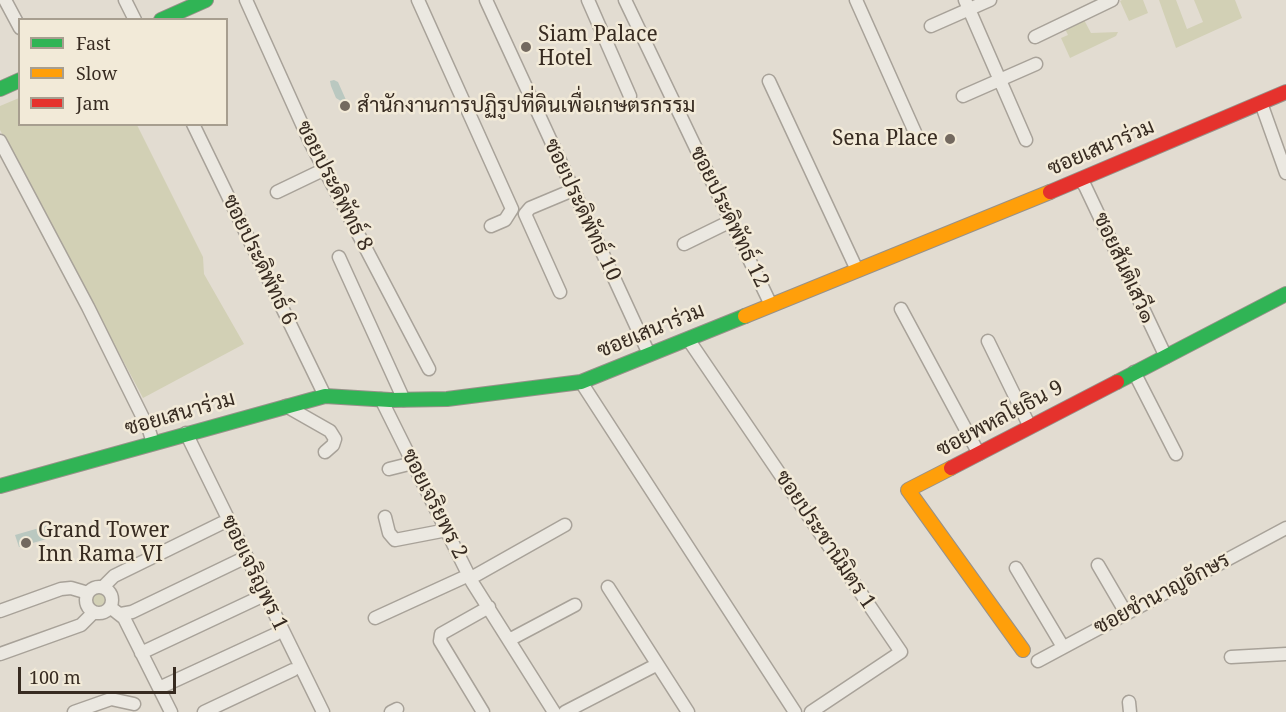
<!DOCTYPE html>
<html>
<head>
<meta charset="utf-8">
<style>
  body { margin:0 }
  #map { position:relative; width:1286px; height:712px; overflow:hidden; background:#e2dcd1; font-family:"Noto Serif",serif }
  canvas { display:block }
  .legend { position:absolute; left:18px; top:18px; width:210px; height:108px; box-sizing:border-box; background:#f2ead8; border:2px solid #a79e8f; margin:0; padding:8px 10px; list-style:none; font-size:18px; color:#372b21 }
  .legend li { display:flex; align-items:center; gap:12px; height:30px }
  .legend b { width:30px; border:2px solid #a79e8f }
  .scale { position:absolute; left:18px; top:667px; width:158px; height:27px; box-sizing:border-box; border:3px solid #372b21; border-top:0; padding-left:8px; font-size:18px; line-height:21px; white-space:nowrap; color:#372b21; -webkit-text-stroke:4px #f2ead8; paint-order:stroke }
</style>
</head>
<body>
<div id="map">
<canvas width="1286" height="712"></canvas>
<ul class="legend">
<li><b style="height:8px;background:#30b455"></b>Fast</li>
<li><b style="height:8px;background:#ff9f0a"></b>Slow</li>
<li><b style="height:8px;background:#e5322d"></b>Jam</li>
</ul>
<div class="scale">100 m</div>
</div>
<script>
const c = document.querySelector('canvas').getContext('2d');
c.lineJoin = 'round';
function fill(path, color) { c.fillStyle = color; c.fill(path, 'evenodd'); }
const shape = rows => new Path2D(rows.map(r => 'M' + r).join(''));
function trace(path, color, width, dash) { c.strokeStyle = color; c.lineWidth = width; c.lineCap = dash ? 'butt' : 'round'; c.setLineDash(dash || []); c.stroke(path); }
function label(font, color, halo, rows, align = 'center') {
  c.font = font + ' "Noto Serif",Sarabun,serif'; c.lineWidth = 5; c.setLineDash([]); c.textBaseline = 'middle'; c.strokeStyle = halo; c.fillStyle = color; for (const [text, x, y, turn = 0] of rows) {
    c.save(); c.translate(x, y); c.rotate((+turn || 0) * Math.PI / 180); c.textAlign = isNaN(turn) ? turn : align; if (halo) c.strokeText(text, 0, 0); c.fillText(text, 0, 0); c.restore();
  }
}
fill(shape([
  [1122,0,1143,0,1148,13,1129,21,1120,1],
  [1159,0,1176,0,1187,29,1203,22,1194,0,1235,0,1242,18,1176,48],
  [1083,18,1091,33,1118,32,1116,36,1070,58,1061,38,1068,35,1064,27],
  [19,98,20,124,137,125,203,257,204,274,244,344,143,398,0,130,0,106],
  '91 600a8 8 0 1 1 16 0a8 8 0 1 1-16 0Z'
]), '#d2d0b5');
fill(shape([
  [334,80,338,82,346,100,344,103,336,98,331,86,330,81],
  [46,526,50,538,19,547,15,535]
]), '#bac8c0');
const street = shape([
  [5,0,20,28],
  [125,0,135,20],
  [246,0,310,142,429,369],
  [418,0,512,209,505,220,491,226],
  [486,0,649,354],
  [588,0,630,96],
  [625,0,771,305],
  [856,0,918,139],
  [965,0,1026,140],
  [931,26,990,0],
  [1035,37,1112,0],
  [769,81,857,270],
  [963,96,1036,64],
  [1261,103,1286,173],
  [193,124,325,396],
  [0,141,88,307,149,430,153,443],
  [1080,180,1085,186,1166,357],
  [277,192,325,169],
  [684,244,731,221],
  [339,257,404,400],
  [560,292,525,214,530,208,573,190],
  [901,309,979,454],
  [688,339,901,652,811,712],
  [988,341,1030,427],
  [1134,372,1176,454],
  [581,382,795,712],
  [381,399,472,582,554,712],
  [286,406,330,431,335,439,333,445,325,452],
  [186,433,323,712],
  [389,469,413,463],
  [385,517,389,533,395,540,447,530],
  [1098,565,1126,613],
  [1016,568,1063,647],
  [471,578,565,525],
  '86 600a13 13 0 1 1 26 0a13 13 0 1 1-26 0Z',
  [103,587,114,576,222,523],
  [608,587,688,712],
  [110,607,124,618,171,712],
  [0,611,61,589,71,588,88,593],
  [121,614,132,612,240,560],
  [375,618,469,575],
  [509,640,575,605],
  [141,653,258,598],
  [0,654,81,625,94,612],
  [1231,657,1286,654],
  [1038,661,1286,528],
  [159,688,276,634],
  [1129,702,1130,712],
  [74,712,111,699,134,704],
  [204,712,293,670],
  [391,712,397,709],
  [483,712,440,641,441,634,489,607],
  [565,712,656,665]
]);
const fast = shape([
  [161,20,206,0],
  [0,89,20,80],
  [1117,382,1286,294],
  [0,486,325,396,390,400,447,399,581,382,745,316]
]);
const slow = shape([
  [745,316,1050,192],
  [951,468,908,490,1023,650]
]);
const jam = shape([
  [1050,192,1286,92],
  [951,468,1117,382]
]);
trace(street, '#a8a299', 15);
trace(fast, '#979189', 16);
trace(slow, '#979189', 16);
trace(jam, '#979189', 16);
trace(street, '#ebe8e1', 12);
trace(fast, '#30b455', 14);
trace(slow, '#ff9f0a', 14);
trace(jam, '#e5322d', 14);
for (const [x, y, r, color] of [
  [526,47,6,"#73695f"],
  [345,106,6,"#73695f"],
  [950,139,6,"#73695f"],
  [26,543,6,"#73695f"]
]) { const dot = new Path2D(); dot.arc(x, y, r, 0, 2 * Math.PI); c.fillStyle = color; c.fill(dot); trace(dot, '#f2ead8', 2); }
label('21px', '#372b21', '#f2ead8', [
  ["Siam Palace",538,35],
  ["Hotel",538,59],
  ["สำนักงานการปฏิรูปที่ดินเพื่อเกษตรกรรม",357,106],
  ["Sena Place",938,139,"right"],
  ["Grand Tower",38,531],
  ["Inn Rama VI",38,555]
], 'left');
label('21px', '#372b21', '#f2ead8', [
  ["ซอยเสนาร่วม",1101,148,-23],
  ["ซอยประดิพัทธ์ 8",334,186,63],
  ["ซอยประดิพัทธ์ 10",582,210,65],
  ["ซอยประดิพัทธ์ 12",729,217,64],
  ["ซอยประดิพัทธ์ 6",259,260,64],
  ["ซอยสันติเสวี๑",1124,268,65],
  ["ซอยเสนาร่วม",651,331,-22],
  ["ซอยเสนาร่วม",180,414,-16],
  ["ซอยพหลโยธิน 9",1000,419,-28],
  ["ซอยเจริยพร 2",434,504,63],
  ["ซอยประชานิมิตร 1",825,540,56],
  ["ซอยเจริญพร 1",254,573,64],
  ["ซอยชำนาญอักษร",1162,594,-28]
]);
</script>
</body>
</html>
